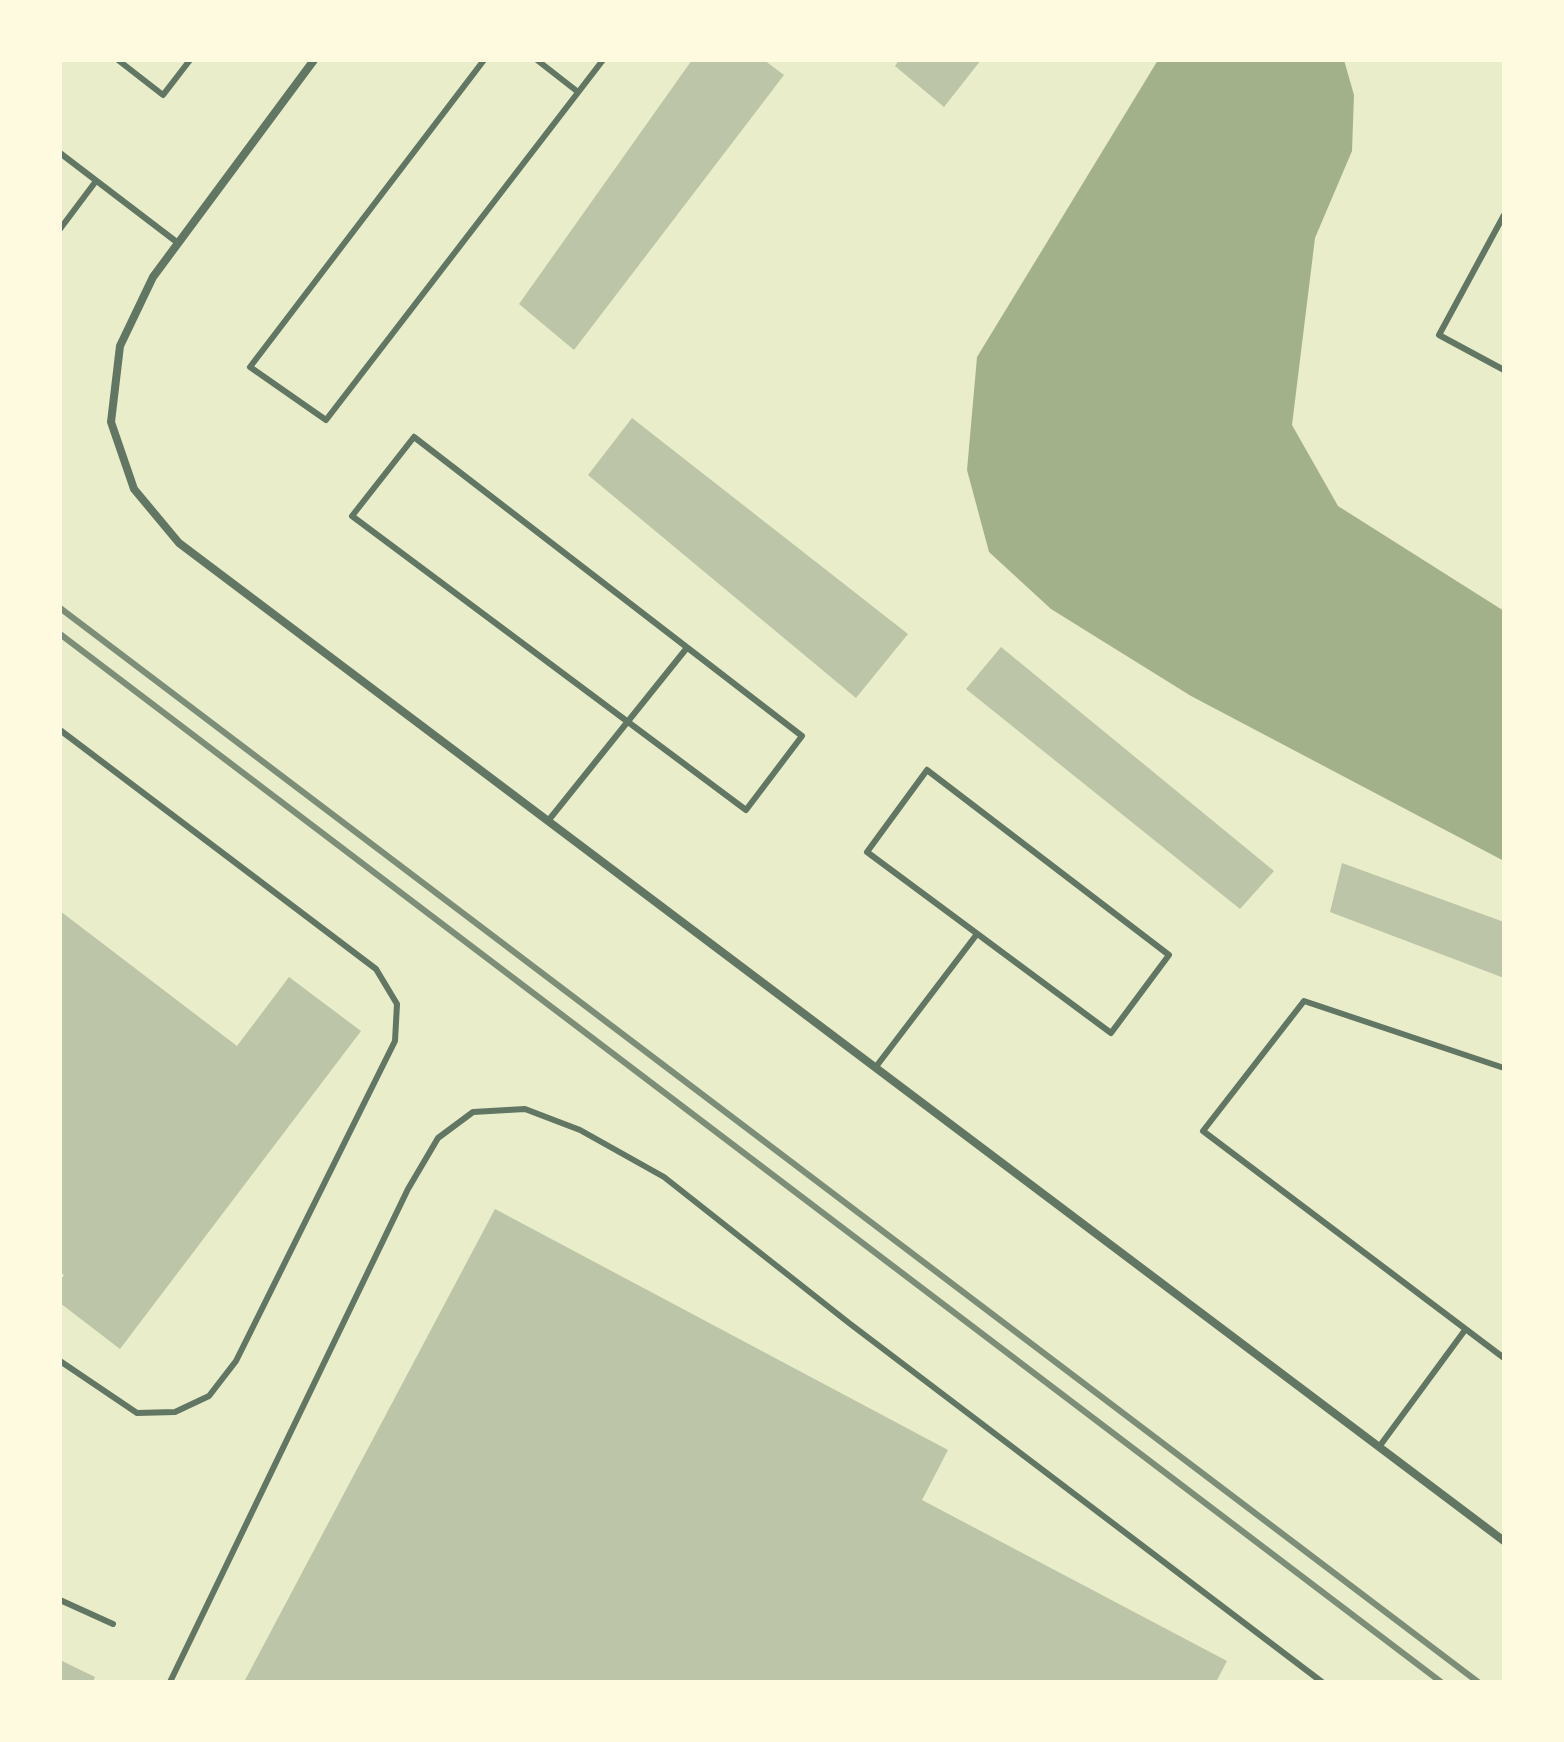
<!DOCTYPE html>
<html>
<head>
<meta charset="utf-8">
<style>
  body { margin:0 }
  #map { position:relative; width:1564px; height:1742px; overflow:hidden; background:#e9edc9; font-family:"Titillium Web",sans-serif }
  canvas { display:block }
  .frame { position:absolute; inset:0; border:62px solid #fefae0; pointer-events:none }
</style>
</head>
<body>
<div id="map">
<canvas width="1564" height="1742"></canvas>
<div class="frame"></div>
</div>
<script>
const c = document.querySelector('canvas').getContext('2d');
c.lineJoin = 'round';
function fill(path, color) { c.fillStyle = color; c.fill(path, 'evenodd'); }
const shape = rows => new Path2D(rows.map(r => 'M' + r).join(''));
function trace(path, color, width, dash) { c.strokeStyle = color; c.lineWidth = width; c.lineCap = dash ? 'butt' : 'round'; c.setLineDash(dash || []); c.stroke(path); }
fill(shape([
  [1158,60,1344,60,1354,95,1352,151,1315,238,1292,425,1338,506,1504,611,1504,861,1191,696,1051,609,989,552,967,470,977,357]
]), '#a3b18a');
fill(shape([
  [692,60,764,60,784,75,574,350,519,304],
  [899,60,981,60,944,107,895,66],
  [632,418,908,634,856,698,588,475],
  [1001,647,1274,871,1240,909,966,689],
  [1342,863,1504,922,1504,978,1330,912],
  [60,911,237,1046,289,977,361,1031,120,1349,60,1303,60,1281,64,1275,60,1272],
  [495,1209,948,1450,922,1500,1227,1661,1216,1682,244,1682],
  [60,1660,95,1677,93,1682,60,1682]
]), '#bcc5a7');
trace(shape([
  [118,60,163,95,190,60],
  [484,60,250,367,326,420,603,60],
  [537,60,578,92],
  [60,153,178,243],
  [1504,215,1439,335,1504,370],
  [60,229,96,181],
  [414,437,802,736,746,810,352,516,414,437],
  [60,730,376,969,397,1004,395,1041,236,1361,209,1396,175,1412,137,1413,60,1361],
  [927,770,1169,955,1111,1033,867,852,927,770],
  [548,821,686,649],
  [875,1068,977,934],
  [1504,1068,1304,1001,1203,1131,1504,1358],
  [1379,1447,1465,1330],
  [60,1600,113,1624],
  [170,1682,408,1189,438,1138,473,1112,525,1109,580,1130,664,1177,849,1323,1322,1682]
]), '#617663', 6);
trace(shape([
  [314,60,153,277,120,346,111,422,134,489,179,543,1504,1541]
]), '#617663', 8);
trace(shape([
  [60,608,1478,1682],
  [60,634,1441,1682]
]), '#7c8e77', 6);
</script>
</body>
</html>
